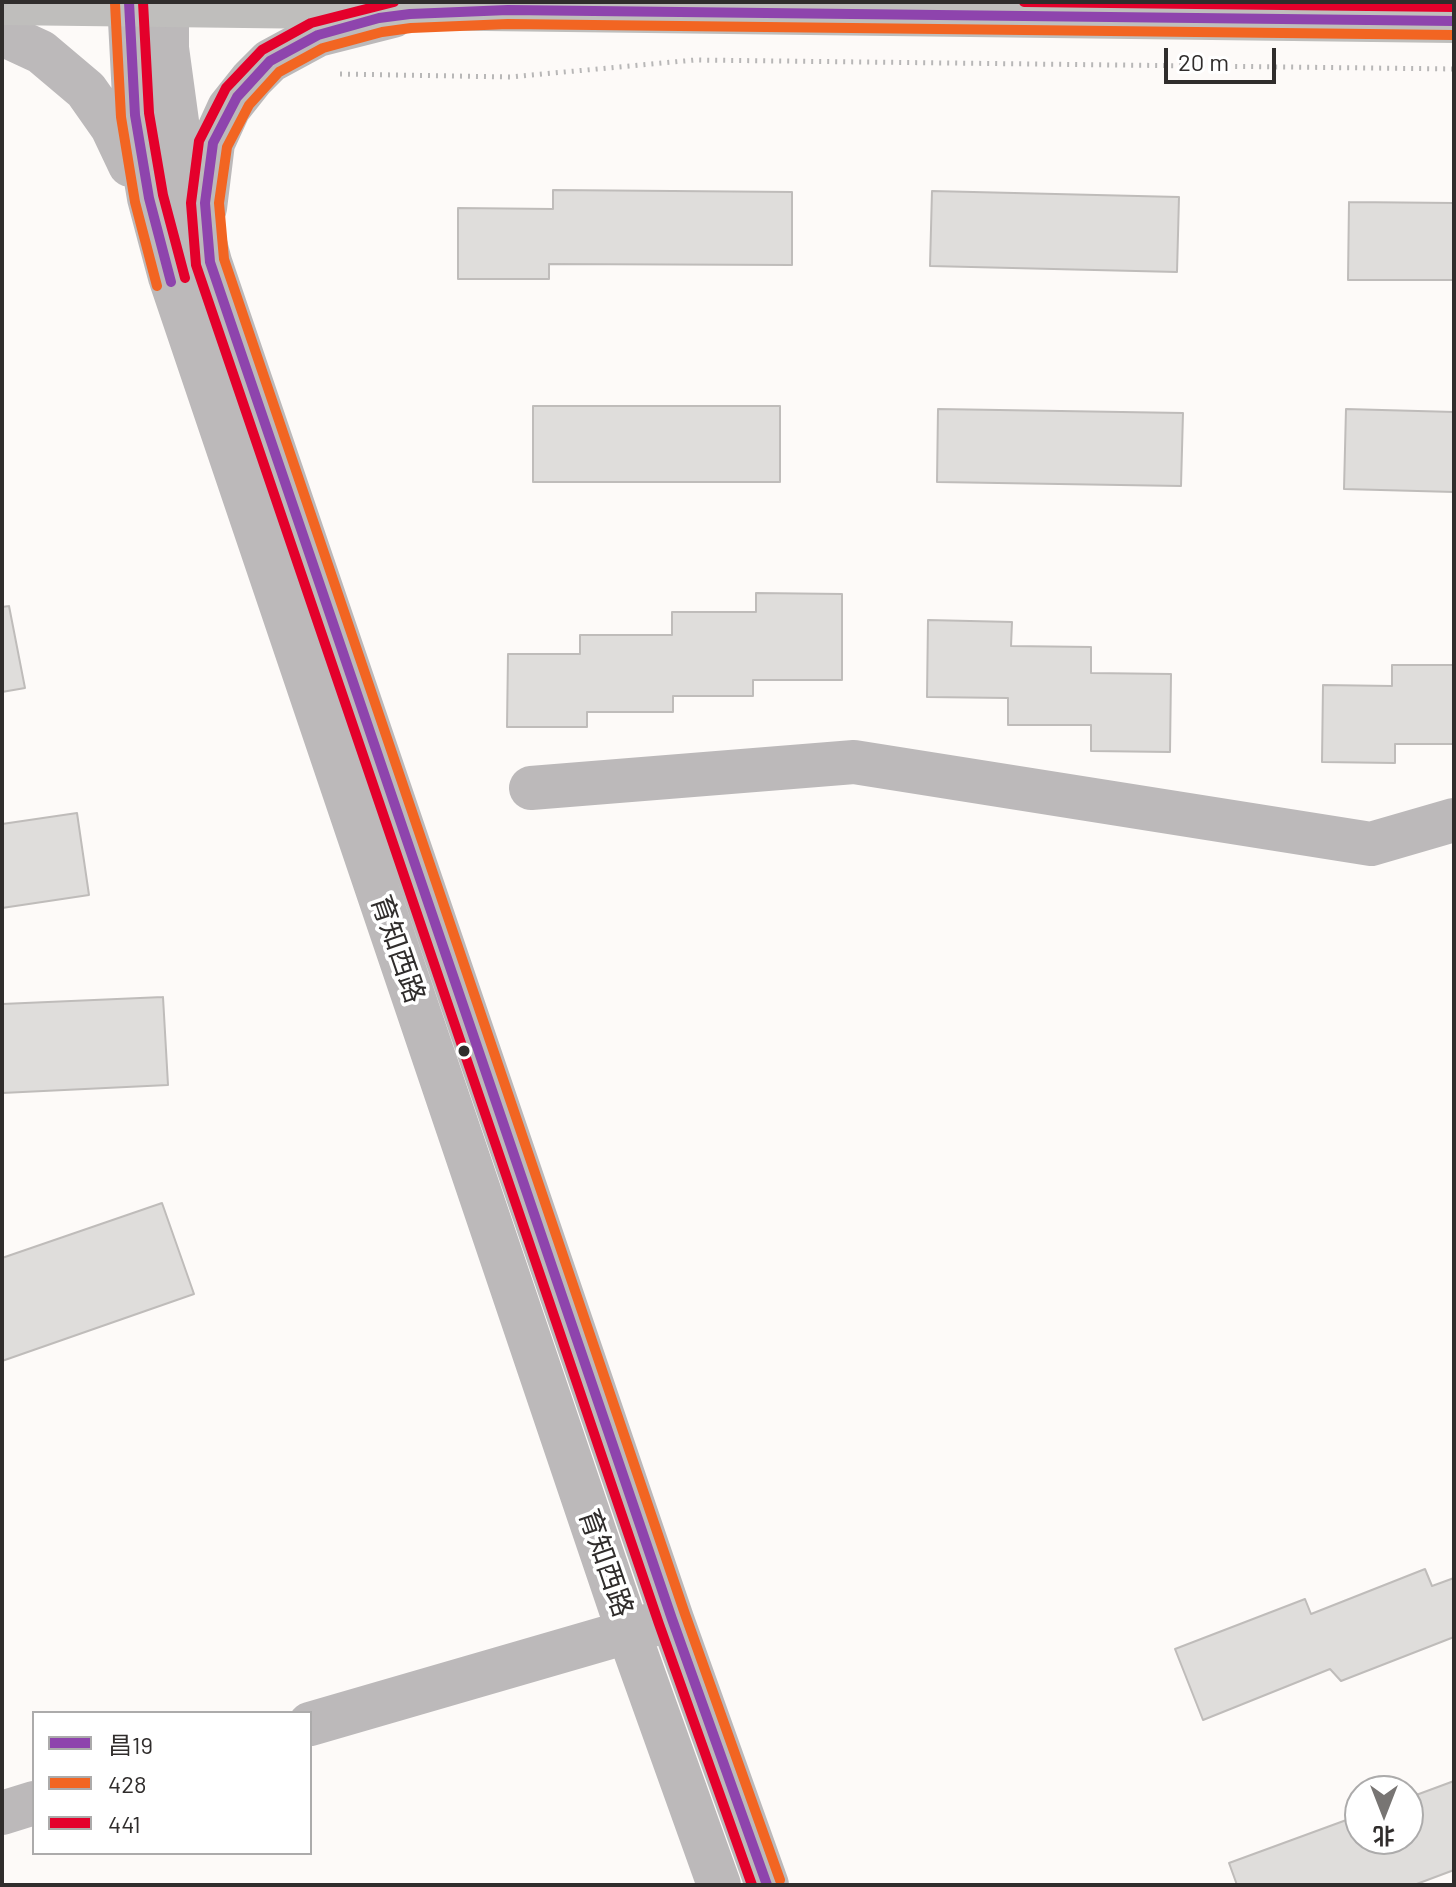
<!DOCTYPE html>
<html>
<head>
<meta charset="utf-8">
<style>
  body { margin:0 }
  #map { position:relative; width:1456px; height:1887px; overflow:hidden; background:#fdfaf8; font-family:Barlow,"Noto Sans SC",sans-serif }
  canvas { display:block }
  .frame { position:absolute; inset:0; border:4px solid #302d2c; pointer-events:none }
  .legend { position:absolute; left:32px; top:1711px; width:280px; height:144px; box-sizing:border-box; background:#fff; border:2px solid #acabab; margin:0; padding:10px 14px; list-style:none; font-size:24px; color:#302d2c }
  .legend li { display:flex; align-items:center; gap:16px; height:40px }
  .legend b { width:40px; border:2px solid #acabab }
  .north { position:absolute; left:1344px; top:1775px; width:80px; height:80px; box-sizing:border-box; background:#fff; border:2px solid #acabab; border-radius:50%; rotate:180deg; font-size:22px; font-weight:700; line-height:32px; text-align:center; color:#302d2c }
  .north::after { content:''; display:block; margin:auto; width:28px; height:36px; background:#787573; clip-path:polygon(50% 0,100% 100%,50% 72%,0 100%) }
  .scale { position:absolute; left:1164px; top:48px; width:112px; height:36px; box-sizing:border-box; border:4px solid #302d2c; border-top:0; padding-left:10px; font-size:24px; line-height:28px; white-space:nowrap; color:#302d2c; -webkit-text-stroke:6px #fff; paint-order:stroke }
</style>
</head>
<body>
<div id="map">
<canvas width="1456" height="1887"></canvas>
<div class="frame"></div>
<ul class="legend">
<li><b style="height:10px;background:#8e44ad"></b>昌19</li>
<li><b style="height:10px;background:#f26522"></b>428</li>
<li><b style="height:10px;background:#e4002b"></b>441</li>
</ul>
<div class="north">北</div>
<div class="scale">20 m</div>
</div>
<script>
const c = document.querySelector('canvas').getContext('2d');
c.lineJoin = 'round';
function fill(path, color) { c.fillStyle = color; c.fill(path, 'evenodd'); }
const shape = rows => new Path2D(rows.map(r => 'M' + r).join(''));
function trace(path, color, width, dash) { c.strokeStyle = color; c.lineWidth = width; c.lineCap = dash ? 'butt' : 'round'; c.setLineDash(dash || []); c.stroke(path); }
function label(font, color, halo, rows, align = 'center') {
  c.font = font + ' Barlow,"Noto Sans SC",sans-serif'; c.lineWidth = 7; c.setLineDash([]); c.textBaseline = 'middle'; c.strokeStyle = halo; c.fillStyle = color; for (const [text, x, y, turn = 0] of rows) {
    c.save(); c.translate(x, y); c.rotate((+turn || 0) * Math.PI / 180); c.textAlign = isNaN(turn) ? turn : align; if (halo) c.strokeText(text, 0, 0); c.fillText(text, 0, 0); c.restore();
  }
}
const building = shape([
  [553,190,792,192,792,265,549,264,549,279,458,279,458,208,553,209,553,190],
  [932,191,1179,197,1177,272,930,266,932,191],
  [1349,202,1454,203,1454,280,1348,280,1349,202],
  [533,406,780,406,780,482,533,482,533,406],
  [938,409,1183,413,1181,486,937,482,938,409],
  [1346,409,1454,412,1454,492,1344,489,1346,409],
  [756,593,842,594,842,680,753,680,753,696,673,696,673,712,587,712,587,727,507,727,508,654,580,654,580,635,672,635,672,612,756,612,756,593],
  [9,606,25,688,2,692,2,607,9,606],
  [928,620,1012,622,1011,646,1091,647,1091,673,1171,674,1170,752,1091,751,1091,725,1008,725,1008,698,927,697,928,620],
  [1392,665,1454,665,1454,744,1395,744,1395,763,1322,762,1323,685,1392,686,1392,665],
  [77,813,89,895,2,908,2,824,77,813],
  [163,997,168,1085,2,1093,2,1004,163,997],
  [162,1203,194,1294,2,1361,2,1258,162,1203],
  [1425,1569,1432,1586,1454,1578,1454,1637,1341,1681,1330,1669,1203,1720,1175,1649,1305,1599,1311,1614,1425,1569],
  [1454,1781,1454,1870,1414,1885,1237,1885,1229,1863,1360,1815,1360,1839,1408,1839,1408,1798,1454,1781]
]);
fill(building, '#dfdddb');
trace(building, '#bfbcba', 2);
trace(shape([
  [340,74,510,77,695,60,1454,69]
]), '#b8b7b7', 5, [2, 6]);
trace(shape([
  [129,2,135,115,149,198,170,277,628,1631,719,1885],
  [167,2,167,48,181,151,210,262,672,1619,767,1885],
  [2,34,41,52,86,90,112,127,130,165],
  [205,208,213,143,229,108,252,79,270,61,318,35,393,16],
  [531,788,854,762,1371,844,1454,820],
  [310,1724,658,1623],
  [2,1813,34,1803]
]), '#bcb9ba', 44);
trace(shape([
  [2,3,1454,21]
]), '#bfbebc', 44);
trace(shape([
  [129,2,135,115,149,198,171,282],
  [767,1885,672,1619,210,262,205,203,213,143,237,97,270,61,318,35,379,18,410,14,508,10,1454,21]
]), '#8e44ad', 10);
trace(shape([
  [115,3,121,117,135,202,157,286],
  [780,1880,685,1614,224,259,219,203,227,147,249,105,279,72,323,48,382,32,411,28,508,24,1454,35]
]), '#f26522', 10);
trace(shape([
  [143,2,149,113,163,195,185,278],
  [394,2,311,23,262,50,226,88,199,141,191,203,196,265,659,1624,752,1885],
  [1024,2,1454,7]
]), '#e4002b', 10);
for (const [x, y, r, color] of [
  [464,1051,7,"#302d2c"]
]) { const dot = new Path2D(); dot.arc(x, y, r, 0, 2 * Math.PI); c.fillStyle = color; c.fill(dot); trace(dot, '#fff', 3); }
label('28px', '#302d2c', '#fff', [
  ["育知西路",398,949,71],
  ["育知西路",606,1563,71]
]);
</script>
</body>
</html>
